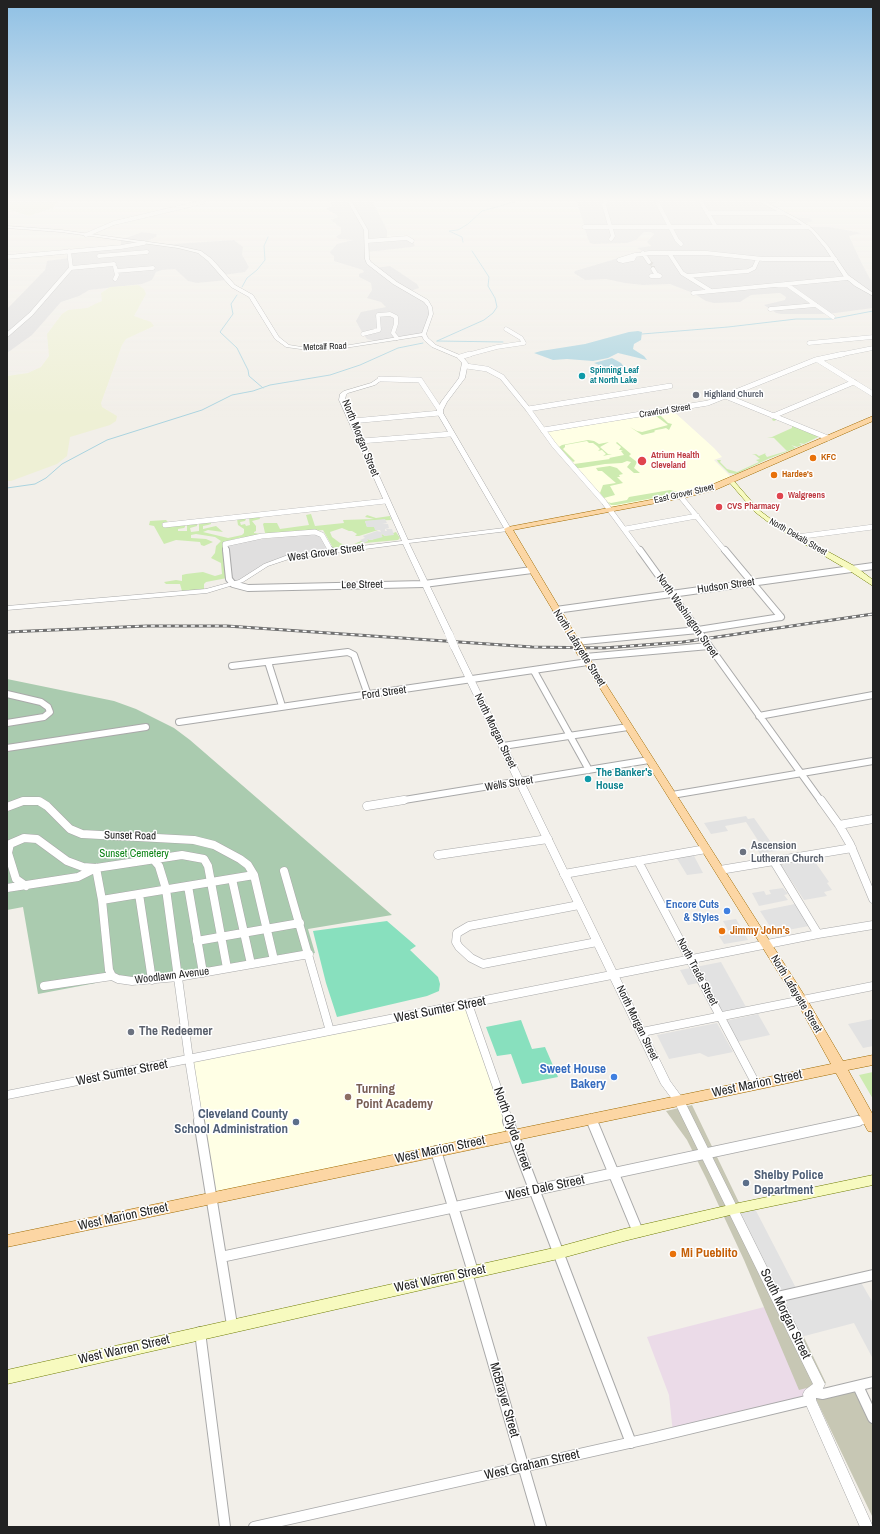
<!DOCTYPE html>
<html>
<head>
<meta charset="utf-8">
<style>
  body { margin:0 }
  #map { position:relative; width:880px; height:1534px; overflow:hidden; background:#f2efe9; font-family:"Archivo Narrow",sans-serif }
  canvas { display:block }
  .frame { position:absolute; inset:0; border:8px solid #222; pointer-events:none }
</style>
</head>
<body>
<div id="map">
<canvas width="880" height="1534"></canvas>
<div class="frame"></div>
</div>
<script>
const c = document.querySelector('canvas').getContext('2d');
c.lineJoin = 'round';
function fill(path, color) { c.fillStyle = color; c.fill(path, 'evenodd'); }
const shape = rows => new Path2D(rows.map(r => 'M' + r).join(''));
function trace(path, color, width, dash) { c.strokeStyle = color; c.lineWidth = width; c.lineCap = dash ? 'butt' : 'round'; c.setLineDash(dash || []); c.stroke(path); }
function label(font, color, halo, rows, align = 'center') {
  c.font = font + ' "Archivo Narrow",sans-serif'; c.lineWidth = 3; c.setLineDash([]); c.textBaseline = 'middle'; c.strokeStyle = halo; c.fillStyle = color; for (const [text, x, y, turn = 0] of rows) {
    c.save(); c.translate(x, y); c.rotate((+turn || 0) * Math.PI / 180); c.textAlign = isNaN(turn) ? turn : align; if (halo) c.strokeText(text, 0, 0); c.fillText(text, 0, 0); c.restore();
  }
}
fill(shape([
  [330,202,373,202,387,230,387,239,407,238,412,241,415,246,412,247,367,252,367,259,374,268,390,266,417,284,419,288,411,291,420,297,431,310,424,334,374,341,367,339,363,334,356,321,361,312,386,307,381,302,367,298,372,290,371,283,359,277,359,274,364,272,363,270,334,261,334,256,331,254,330,252,337,244,353,240,339,239,336,237,341,233,341,228,331,220,338,217,337,215,326,209,332,206],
  [577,202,779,202,768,205,792,217,809,218,813,221,804,224,808,227,829,227,862,233,849,236,861,262,870,279,873,281,873,308,828,314,781,314,776,313,764,305,785,300,786,297,780,293,751,295,740,302,714,303,706,301,693,293,670,284,643,285,625,283,606,279,585,280,574,273,575,271,642,251,637,248,651,246,647,242,654,234,650,232,644,232,636,240,627,243,594,244,590,243,588,239],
  [142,232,157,234,156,237,145,242,159,245,234,240,243,247,242,255,249,267,245,272,223,275,227,280,197,283,188,281,175,269,162,270,156,272,152,280,142,284,89,290,79,296,61,302,32,335,7,353,7,309,42,273,45,270,47,261,69,258,66,251,121,247,121,240],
  [319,533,331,551,282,559,233,584,229,579,227,543]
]), '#e0dfdf');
fill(shape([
  [780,1303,819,1384,809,1395,673,1433,669,1395,647,1337]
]), '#ebdbe8');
fill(shape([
  [672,410,714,448,722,457,714,460,730,476,729,478,712,488,610,509,543,430],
  [468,1004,513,1135,212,1198,189,1059]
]), '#ffffe5');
fill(shape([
  [692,1105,826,1383,799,1390,744,1260,706,1178,687,1140,666,1111],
  [858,1386,873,1418,873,1518,812,1391]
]), '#c7c7b4');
fill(shape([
  [7,202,58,202,53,208,29,216,7,209],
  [138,285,144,289,146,294,134,316,151,322,154,326,126,339,122,345,101,403,102,407,117,416,116,421,110,425,70,437,67,456,57,464,11,481,7,481,7,376,28,373,41,367,49,356,47,334,62,314,68,310,87,308,97,303,102,301,101,293,110,287]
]), '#eef0d5');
fill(shape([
  [658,413,668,423,672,424,669,430,666,428,668,430,666,428,662,429,656,430,654,431,655,432,642,435,630,427,637,431,642,432,668,425,656,416,652,416,650,415],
  [773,418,777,418,820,436,804,444,799,443,802,445,797,447,791,445,796,448,768,459,736,474,729,473,718,462,717,460,721,460,720,462,727,469,737,472,759,462,756,460,760,459,755,455,752,455,756,454,759,456,766,453,765,454,767,457,787,451,774,438,767,437,772,437,792,428,792,426,778,419,774,421,772,420],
  [588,440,594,441,599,444,609,442,600,447,608,454,612,454,603,456,606,454,602,450,598,451,600,449,597,446,593,443,589,443,587,441,565,445,565,447,563,449,575,461,573,462,559,447,562,445],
  [617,442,631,454,629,456,637,462,634,468,640,473,634,473,627,467,631,462,627,461,622,463,605,464,581,468,577,468,574,464,610,459,609,458,624,455,621,451,623,450,619,450,621,447,616,443],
  [610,466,617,468,623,474,619,475,620,477,617,477,623,483,610,486,615,495,604,498,600,493,603,485,616,483,602,471,598,471,596,468],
  [670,490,678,492,675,494,616,505,611,505,608,502,611,503,627,500,629,497],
  [311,514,315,526,344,523,343,520,374,519,365,517,367,515,376,518,390,516,391,520,365,521,367,527,374,527,378,530,359,536,355,536,357,534,352,531,349,531,342,528,330,532,332,537,340,543,347,546,333,548,323,530,238,538,225,542,223,545,227,578,206,582,204,584,204,589,182,591,180,584,166,584,164,582,176,580,182,581,182,575,186,574,203,572,215,576,222,574,221,563,211,558,215,553,216,546,221,541,215,537,196,534,191,535,191,538,206,539,213,542,204,546,201,545,200,542,176,540,164,544,154,526,149,525,150,521,166,520,169,523,162,523,162,526,185,524,185,527,184,528,178,529,178,531,187,531,187,525,197,523,197,526,190,528,191,532,199,531,199,522,211,522,211,524,208,525,203,526,203,529,216,526,223,532,208,530,203,532,228,538,242,535,244,533,244,529,238,525,237,519,247,517,245,521,240,522,241,525,245,524,246,526,250,525,249,518,259,516,260,519,252,521,256,526,256,531,254,532,254,533,262,534,265,533,263,524,264,523,277,523,280,529,309,525,306,515],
  [396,532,400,538,398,540,354,544,361,541,368,541,367,539,371,540,382,536,381,535,382,534,385,536],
  [873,1072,873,1099,859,1075]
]), '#cdebb0');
fill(shape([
  [7,679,114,701,136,709,174,728,190,740,392,915,308,929,315,953,178,977,100,981,96,983,38,994,23,907,7,910]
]), '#aacbaf');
fill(shape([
  [387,921,416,946,410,950,438,977,440,984,439,991,427,996,337,1017,326,983,313,931],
  [521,1020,532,1049,545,1047,558,1077,522,1084,511,1054,497,1056,486,1027]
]), '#88e0be');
fill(shape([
  [385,519,387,523,382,524,388,524,389,528,385,529,385,531,387,531,386,529,392,529,394,535,385,536,382,534,381,535,383,537,371,540,367,539,368,541,364,543,360,540,365,538,363,536,377,531,381,532,380,530,375,530,374,527,367,527,365,521],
  [746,816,748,819,754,818,777,851,768,852,770,855,762,857,753,843,759,842,746,822,725,826,728,831,711,834,704,823],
  [693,854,703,873,687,875,676,857],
  [813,859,829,882,827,883,832,890,824,892,827,896,804,900,781,865],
  [783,888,788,894,784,895,788,900,759,906,752,893,764,891,766,895,771,894,769,890],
  [795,904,809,926,777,932,775,929,771,928,760,911],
  [736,919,748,940,724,944,719,936,730,934,723,921],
  [721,962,746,1007,720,1012,703,982,688,985,680,970],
  [758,1014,770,1035,737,1042,725,1021],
  [873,1019,873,1046,863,1048,848,1024],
  [717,1023,733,1052,708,1057,700,1053,669,1059,657,1035],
  [753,1205,798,1292,859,1279,873,1303,873,1359,854,1323,797,1338,734,1209]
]), '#e2e2e2');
fill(shape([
  [638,331,642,332,641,340,634,344,633,349,644,356,647,360,618,353,608,358,593,361,567,359,553,360,534,353,541,351,585,344,629,332],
  [612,358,621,363,625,368,622,370,612,370,594,363]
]), '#aad3df');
trace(shape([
  [463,242,462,237,449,231,458,230,468,224,482,211,514,202],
  [242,287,247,278,257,270,265,260,264,246,268,237],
  [237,295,231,304,233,314,220,332,237,348,248,370,249,376,263,388],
  [642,334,728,327,796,319,831,319,873,311],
  [437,341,484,320,493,313,497,307,495,298,488,286,489,277,472,251],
  [437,341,503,342],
  [7,488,35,484,46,478,62,464,107,440,202,410,232,395,253,391,270,385,330,375,360,365,398,348,423,343]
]), '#aad3df', 1);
trace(shape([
  [649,262,653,265,653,269]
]), '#c8c6c1', 4, [4, 2]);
const minorFar4 = shape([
  [605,202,604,205,613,236,611,239],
  [657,202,677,240,681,244],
  [701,202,716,227],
  [707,213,783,213],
  [584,227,808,227],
  [86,235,114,223,203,202],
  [367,241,407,238,412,241],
  [643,253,649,262],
  [669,253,682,273,711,291],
  [635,255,633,259,623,261,619,260,635,255],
  [635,255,649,253,707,253,763,259,835,259],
  [99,256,147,252],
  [7,257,121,247,144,243],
  [115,267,117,275,115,279],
  [71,268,114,264],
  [116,271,153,268],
  [651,276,660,276,656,274,653,269],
  [688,276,748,271,754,268,758,259],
  [786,284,833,317],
  [693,293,848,278],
  [770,309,816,305],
  [363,334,379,330,378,315,390,314,396,317,396,324,393,333,397,338],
  [7,335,31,314,71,268,69,251],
  [809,343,873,337],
  [467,355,497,347,524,343,521,338,506,329],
  [838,355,873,348]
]);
const minorFar3 = shape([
  [460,357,470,354],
  [818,360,873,394],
  [466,366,487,369,502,377,528,409,554,445,604,502,640,551],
  [380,379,420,380,440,410],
  [725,396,828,438],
  [528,409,670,386],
  [773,416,854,382],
  [352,421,440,413],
  [543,430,708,403,815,360,843,354],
  [361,441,451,434],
  [680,496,725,551],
  [165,525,386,501],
  [625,529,697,516],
  [796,537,873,527],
  [226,551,225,544,262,536,315,532,322,535,331,551]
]);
const minorFar2 = shape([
  [226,550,229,579,233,584,248,588,424,584,532,570],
  [330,550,331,551],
  [640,550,821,801],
  [725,550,781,617],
  [556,610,873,566],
  [575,642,698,630,781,617],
  [585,657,709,646],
  [268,662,282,706],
  [232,666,348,652,354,655,368,695],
  [534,671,589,770],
  [7,694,41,702,48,707,50,712,44,717,7,723],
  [759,716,873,695],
  [179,722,588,662],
  [503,746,628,727],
  [7,748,146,727],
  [672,795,873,761],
  [23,801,39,801],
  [398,801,649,760]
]);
const minorFar1 = shape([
  [821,800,839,825,850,844,873,899],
  [367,806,404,800],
  [7,807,23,801,39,801,47,806,70,829,82,834,194,840,214,845,240,859,248,865,254,875,274,960],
  [839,825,873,819],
  [438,855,548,839],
  [153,859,159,866,166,889,189,1059,199,1122],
  [773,860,818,934],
  [638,861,756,1084],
  [96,868,102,900,109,970,112,976,118,979,132,981,178,977,309,954],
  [720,870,852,848],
  [284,871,330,1031],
  [564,874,706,849],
  [232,879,251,964],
  [26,886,16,879,8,853,10,844,24,838,37,839,67,861,83,867,96,868,182,855,204,859,208,866,227,968],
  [188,886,203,973],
  [7,888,78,877,96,868],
  [139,894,152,980],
  [102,900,254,875],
  [579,905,469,926,457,933,456,942,459,947,471,958,483,964,597,942],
  [197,941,300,923],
  [44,986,112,976],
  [468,1004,509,1122],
  [642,1032,873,986],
  [7,1095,818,934,873,925],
  [591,1118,593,1122],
  [853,1122,869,1119]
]);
const minor = shape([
  [199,1121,232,1325],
  [508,1121,631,1443],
  [592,1121,638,1232],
  [436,1151,473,1272],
  [221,1257,858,1121],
  [467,1273,541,1527],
  [777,1297,873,1275],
  [200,1332,225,1527],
  [858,1386,873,1418],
  [812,1392,823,1394,873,1382],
  [254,1527,651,1438,810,1400]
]);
const tertiary = shape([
  [348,202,352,202,368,230,369,259,371,262,397,282,428,300,432,307,433,314,426,334,428,338,436,345,462,356,468,363,465,378,447,402,443,410,443,413,511,529,508,531,409,543,453,634,449,636,445,634,403,544,289,559,268,566,243,582,207,593,7,610,7,606,206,589,239,580,264,564,288,555,402,541,339,400,340,394,344,391,371,383,380,377,383,379,375,385,348,393,346,395,345,400,408,540,504,528,437,413,437,410,441,402,459,378,462,363,458,358,432,347,424,340,422,336,338,349,308,350,286,347,275,339,249,297,231,287,208,261,198,253,178,248,61,232,7,228,7,226,61,230,178,246,201,251,212,259,235,285,253,295,279,337,289,345,308,348,338,347,422,333,429,314,428,307,424,302,393,284,367,264,365,259,364,230,348,202],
  [760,202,766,202,798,219,813,229,828,246,848,275,873,293,873,296,855,286,844,277,825,248,811,231,796,221,760,202],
  [451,644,457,644,458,646,670,1081,684,1100,823,1380,825,1384,821,1393,816,1397,816,1400,873,1527,860,1527,804,1400,803,1394,805,1390,813,1384,675,1103,661,1084,450,646,451,644]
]);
const secondary = shape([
  [731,479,733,480,759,510,776,523,856,567,873,580,873,586,850,571,772,525,755,512,729,482,729,480,731,479],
  [873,1175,873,1185,734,1214,624,1241,558,1259,7,1384,7,1370,558,1247,624,1229,734,1204,873,1175]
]);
const primary = shape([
  [873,416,873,421,715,490,683,498,513,530,581,644,580,646,574,646,573,644,504,529,508,527,682,494,709,486,873,416],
  [582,650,586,653,806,998,843,1061,873,1055,873,1065,848,1070,873,1115,873,1132,868,1131,836,1073,7,1247,7,1235,831,1064,798,1004,578,653,582,650]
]);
trace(minorFar4, '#a9a9a9', 4.5);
trace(minorFar3, '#a9a9a9', 5.5);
trace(minorFar2, '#a9a9a9', 8);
trace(minorFar1, '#a9a9a9', 9);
trace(minor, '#a9a9a9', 12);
trace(tertiary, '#a9a9a9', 1);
trace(secondary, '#707d05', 1);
trace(primary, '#a06b00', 1);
trace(minorFar4, '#fff', 4);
trace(minorFar3, '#fff', 5);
trace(minorFar2, '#fff', 6);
trace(minorFar1, '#fff', 8);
trace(minor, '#fff', 10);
fill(tertiary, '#fff');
fill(secondary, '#f7fabf');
fill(primary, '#fcd6a4');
const rail = shape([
  [7,632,147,626,227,626,532,647,604,648,683,642,873,614]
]);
trace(rail, '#707070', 3);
trace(rail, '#fff', 1.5, [4]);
const tertiaryBridge = shape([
  [449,634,454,646]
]);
const primaryBridge = shape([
  [577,644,582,653]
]);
trace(tertiaryBridge, '#a9a9a9', 8, []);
trace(primaryBridge, '#a06b00', 10, []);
trace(tertiaryBridge, '#fff', 8);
trace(primaryBridge, '#fcd6a4', 9);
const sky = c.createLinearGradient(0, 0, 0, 417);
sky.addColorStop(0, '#8fc0e4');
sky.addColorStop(0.48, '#f9f8f5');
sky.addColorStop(1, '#f9f8f500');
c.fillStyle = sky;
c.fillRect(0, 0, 880, 417);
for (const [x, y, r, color] of [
  [582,376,4,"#0f9aa8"],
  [696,395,4,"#6b7280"],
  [813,458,4,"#e8710a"],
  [642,461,5,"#e0444e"],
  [774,475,4,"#e8710a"],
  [780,496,4,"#e0444e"],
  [719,507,4,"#e0444e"],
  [588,779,4,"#0f9aa8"],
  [743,852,4,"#6b7280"],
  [727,911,4,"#3f7fe0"],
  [722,931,4,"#e8710a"],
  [131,1032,4,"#6b7280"],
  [614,1077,4,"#3f7fe0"],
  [348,1097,4,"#8d6e63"],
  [296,1122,4,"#5c6f8a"],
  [746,1183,4,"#5c6f8a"],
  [673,1254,4,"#e8710a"]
]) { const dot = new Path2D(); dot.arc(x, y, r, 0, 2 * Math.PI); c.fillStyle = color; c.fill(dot); trace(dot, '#fff', 1.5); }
label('9px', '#222', '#fff', [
  ["Metcalf Road",325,347,-2],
  ["Crawford Street",665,411,-9],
  ["East Grover Street",684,494,-13],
  ["North Dekalb Street",798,537,30]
]);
label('bold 9px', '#0d838f', '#fff', [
  ["Spinning Leaf",590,371],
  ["at North Lake",590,381]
], 'left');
label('bold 9px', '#5b616d', '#fff', [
  ["Highland Church",704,395]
], 'left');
label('bold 9px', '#be3a42', '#fff', [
  ["Atrium Health",651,456],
  ["Cleveland",651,466],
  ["Walgreens",788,496],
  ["CVS Pharmacy",727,507]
], 'left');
label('bold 9px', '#c56008', '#fff', [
  ["KFC",821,458],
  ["Hardee's",782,475]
], 'left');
label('11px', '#222', '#fff', [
  ["North Morgan Street",360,438,68],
  ["West Grover Street",326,553,-8],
  ["Lee Street",362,585,-1],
  ["Hudson Street",726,586,-8],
  ["North Washington Street",687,616,55],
  ["North Lafayette Street",579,648,58],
  ["Ford Street",384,693,-8],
  ["North Morgan Street",495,731,64],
  ["Wells Street",509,784,-9],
  ["Sunset Road",130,836,1],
  ["North Trade Street",697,972,62],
  ["Woodlawn Avenue",172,976,-7],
  ["North Lafayette Street",796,994,59],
  ["North Morgan Street",637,1023,64]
]);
label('bold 11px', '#0d838f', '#fff', [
  ["The Banker's",596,773],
  ["House",596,786]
], 'left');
label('bold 11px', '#5b616d', '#fff', [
  ["Ascension",751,846],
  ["Lutheran Church",751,859]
], 'left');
label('11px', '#0c8416', '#fff', [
  ["Sunset Cemetery",134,854]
]);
label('bold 11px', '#366cbe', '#fff', [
  ["Encore Cuts",719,905],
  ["& Styles",719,918]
], 'right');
label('bold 11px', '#c56008', '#fff', [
  ["Jimmy John's",730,931]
], 'left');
label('13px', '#222', '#fff', [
  ["West Sumter Street",440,1010,-11],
  ["West Sumter Street",122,1073,-11],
  ["West Marion Street",757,1084,-12],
  ["North Clyde Street",512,1129,70],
  ["West Marion Street",440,1150,-12],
  ["West Dale Street",545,1188,-12],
  ["West Marion Street",123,1217,-12],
  ["West Warren Street",440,1279,-12],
  ["South Morgan Street",785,1314,64],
  ["West Warren Street",124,1350,-13],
  ["McBrayer Street",504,1400,74],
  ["West Graham Street",532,1465,-13]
]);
label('bold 13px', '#5b616d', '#fff', [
  ["The Redeemer",139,1032]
], 'left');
label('bold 13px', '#366cbe', '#fff', [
  ["Sweet House",606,1070],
  ["Bakery",606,1085]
], 'right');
label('bold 13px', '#785e54', '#fff', [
  ["Turning",356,1090],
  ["Point Academy",356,1105]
], 'left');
label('bold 13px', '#4e5e75', '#fff', [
  ["Cleveland County",288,1115],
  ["School Administration",288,1130],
  ["Shelby Police",754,1176,"left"],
  ["Department",754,1191,"left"]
], 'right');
label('bold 13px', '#c56008', '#fff', [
  ["Mi Pueblito",681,1254]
], 'left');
</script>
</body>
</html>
